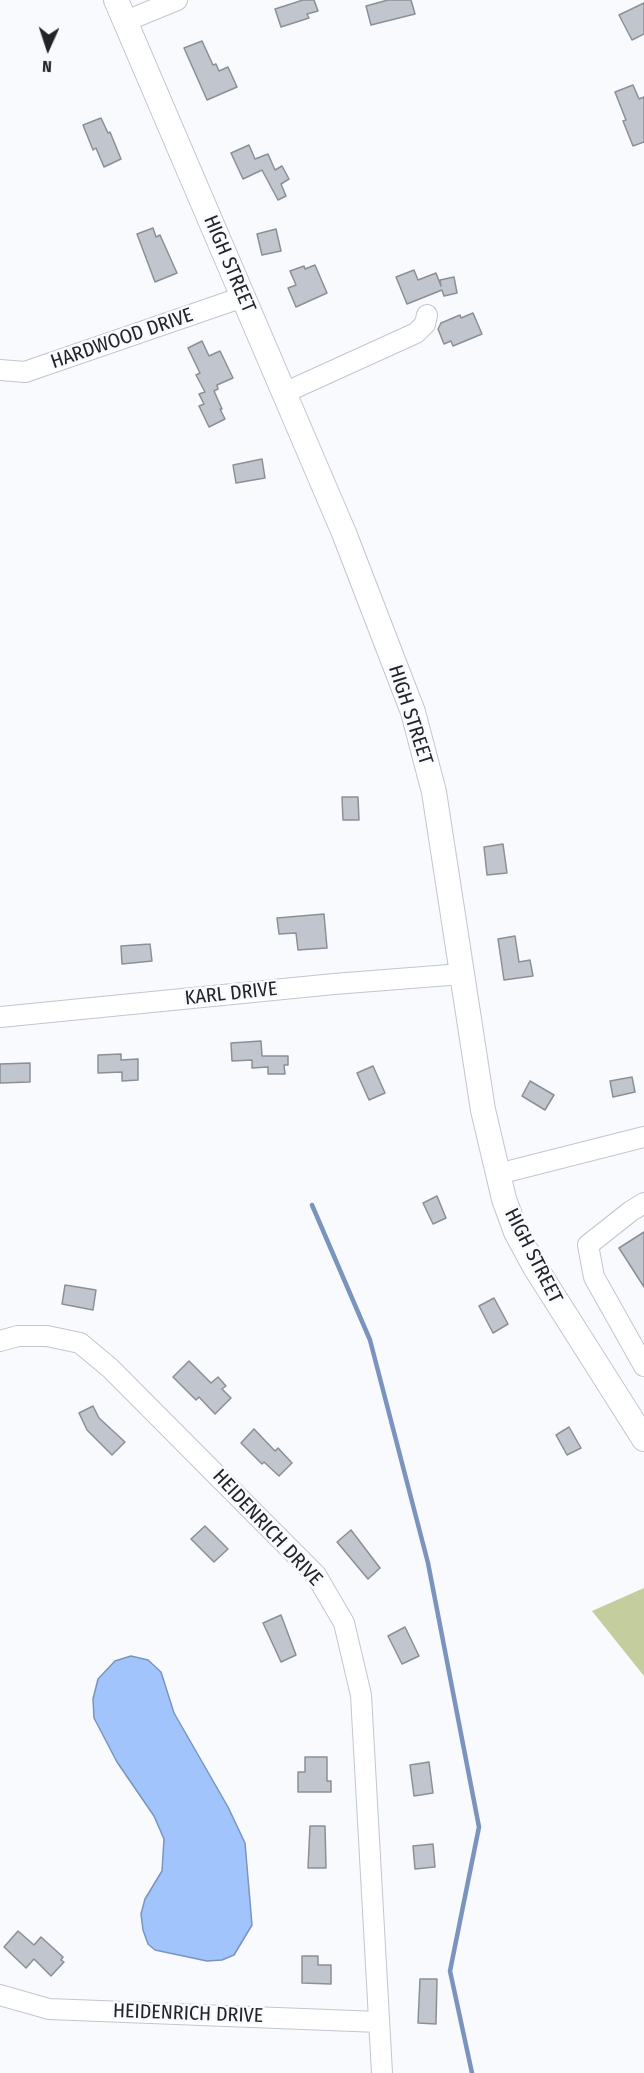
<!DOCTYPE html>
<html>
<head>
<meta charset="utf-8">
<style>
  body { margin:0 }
  #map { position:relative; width:644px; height:2073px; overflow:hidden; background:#f8fafe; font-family:"Fira Sans Condensed",sans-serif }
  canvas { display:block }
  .north { position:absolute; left:18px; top:18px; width:60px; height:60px; -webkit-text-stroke:4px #f8fafe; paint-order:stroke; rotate:183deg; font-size:16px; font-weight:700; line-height:24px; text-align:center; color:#222427 }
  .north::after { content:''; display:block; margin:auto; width:21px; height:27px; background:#222427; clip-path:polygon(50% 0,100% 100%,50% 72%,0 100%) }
</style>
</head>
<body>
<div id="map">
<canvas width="644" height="2073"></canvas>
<div class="north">N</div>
</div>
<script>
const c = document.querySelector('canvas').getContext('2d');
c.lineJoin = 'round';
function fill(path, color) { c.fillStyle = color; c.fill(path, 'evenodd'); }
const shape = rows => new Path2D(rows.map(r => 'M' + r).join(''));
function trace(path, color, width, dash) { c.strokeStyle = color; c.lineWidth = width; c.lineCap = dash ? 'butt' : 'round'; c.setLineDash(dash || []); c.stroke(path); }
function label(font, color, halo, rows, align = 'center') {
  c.font = font + ' "Fira Sans Condensed",sans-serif'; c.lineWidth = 5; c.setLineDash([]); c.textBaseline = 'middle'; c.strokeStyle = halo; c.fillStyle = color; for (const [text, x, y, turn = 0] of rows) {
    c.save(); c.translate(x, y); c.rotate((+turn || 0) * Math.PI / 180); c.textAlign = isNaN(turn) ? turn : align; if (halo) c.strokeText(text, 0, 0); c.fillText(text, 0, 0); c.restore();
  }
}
fill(shape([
  [644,1588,644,1676,592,1611]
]), '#c4cd9d');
const water = shape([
  [131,1656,148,1660,161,1672,174,1713,228,1807,245,1843,252,1925,234,1955,222,1960,207,1961,155,1950,148,1944,143,1930,141,1914,145,1899,162,1871,164,1839,154,1816,117,1762,94,1718,93,1699,98,1679,115,1661,131,1656]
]);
fill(water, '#a1c4fd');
trace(water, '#7b94bd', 1.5);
trace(shape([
  [312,1205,370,1340,428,1563,479,1827,450,1971,472,2073]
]), '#7b94bd', 4.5);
const building = shape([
  [303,0,314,0,318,11,307,14,309,18,281,27,275,9,303,0],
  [388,0,411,0,415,14,371,25,366,6,388,0],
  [644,3,644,34,632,40,619,15,644,3],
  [202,41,213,65,216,64,219,71,228,67,237,87,207,100,184,48,202,41],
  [633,85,639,99,644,97,644,142,633,146,623,121,626,120,615,92,633,85],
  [101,118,108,133,110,132,121,159,104,167,96,148,93,150,83,125,101,118],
  [249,145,255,159,268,154,275,170,282,166,289,179,281,184,286,196,278,200,262,170,243,179,231,153,249,145],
  [153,228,156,237,160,235,177,273,155,282,137,234,153,228],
  [276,229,281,251,262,255,257,234,276,229],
  [315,265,327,293,296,307,288,288,296,285,290,271,304,266,305,269,315,265],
  [414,270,418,280,436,273,441,286,440,280,454,277,457,293,444,296,442,290,407,304,396,277,414,270],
  [473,313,482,334,453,346,451,341,444,344,438,329,441,323,460,315,461,318,473,313],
  [202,341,209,356,220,351,233,378,217,385,218,389,214,391,222,409,220,409,225,419,209,427,199,406,204,404,199,394,205,392,196,375,200,373,188,348,202,341],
  [262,459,265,478,236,483,233,465,262,459],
  [342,797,358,797,359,820,343,820,342,797],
  [503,844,507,873,487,875,484,847,503,844],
  [324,914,327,948,298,950,296,933,279,934,277,918,324,914],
  [515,936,519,962,530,960,533,976,504,980,498,939,515,936],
  [150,944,152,961,122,964,121,946,150,944],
  [261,1041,262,1056,288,1056,288,1065,284,1065,285,1074,268,1074,268,1067,252,1068,252,1060,232,1061,231,1043,261,1041],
  [121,1054,121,1060,138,1059,138,1080,122,1081,122,1072,98,1073,98,1055,121,1054],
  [30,1063,30,1082,0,1083,0,1064,30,1063],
  [373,1066,385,1093,369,1100,357,1073,373,1066],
  [632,1077,635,1092,613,1097,610,1081,632,1077],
  [530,1081,554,1095,545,1110,522,1096,530,1081],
  [437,1196,446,1218,433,1224,423,1203,437,1196],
  [644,1232,644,1287,619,1248,644,1232],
  [65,1285,96,1290,93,1310,62,1304,65,1285],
  [494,1298,508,1324,493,1333,479,1306,494,1298],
  [189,1361,211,1383,218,1377,226,1386,222,1389,231,1398,215,1414,199,1397,196,1400,173,1377,189,1361],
  [93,1406,99,1418,125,1442,112,1455,87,1430,79,1413,93,1406],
  [569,1427,581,1448,567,1455,556,1435,569,1427],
  [254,1429,275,1451,278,1448,292,1463,279,1476,264,1462,262,1464,241,1443,254,1429],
  [205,1526,228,1549,214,1562,191,1539,205,1526],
  [351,1530,380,1568,368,1579,337,1542,351,1530],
  [281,1615,296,1655,281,1662,263,1623,281,1615],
  [405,1627,419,1656,402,1664,388,1636,405,1627],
  [305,1757,327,1757,327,1781,331,1781,331,1792,298,1792,298,1772,305,1772,305,1757],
  [429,1762,433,1793,414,1796,410,1765,429,1762],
  [310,1826,325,1826,326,1868,308,1868,310,1826],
  [433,1844,435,1867,415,1869,413,1846,433,1844],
  [18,1931,34,1945,41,1937,63,1957,61,1960,64,1962,51,1976,34,1959,26,1968,4,1947,18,1931],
  [302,1956,318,1956,318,1965,331,1965,331,1984,302,1983,302,1956],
  [420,1979,437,1979,436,2024,418,2023,420,1979]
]);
fill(building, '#c0c5ce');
trace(building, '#8b9098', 1.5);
const minor = shape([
  [126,21,177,0],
  [0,370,25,372,243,297],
  [284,393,416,333,425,324,427,315],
  [0,1017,334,984,462,974],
  [498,1174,644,1137],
  [644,1203,631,1211,588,1245,594,1277,644,1366],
  [0,1341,18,1336,47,1336,80,1343,110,1368,316,1575,344,1623,361,1695,382,2073],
  [0,1995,49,2009,379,2022]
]);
const major = shape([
  [116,0,344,533,413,712,434,792,483,1110,504,1199,516,1232,535,1267,644,1439]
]);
trace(minor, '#c1c6cf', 22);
trace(major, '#c1c6cf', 26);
trace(minor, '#fff', 20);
trace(major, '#fff', 24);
label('20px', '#222427', '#f8fafe', [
  ["HIGH STREET",229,264,67],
  ["HARDWOOD DRIVE",122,339,-19],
  ["HIGH STREET",410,715,72],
  ["KARL DRIVE",231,994,-6],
  ["HIGH STREET",533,1256,63],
  ["HEIDENRICH DRIVE",267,1528,47],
  ["HEIDENRICH DRIVE",188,2014,2]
]);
</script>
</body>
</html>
